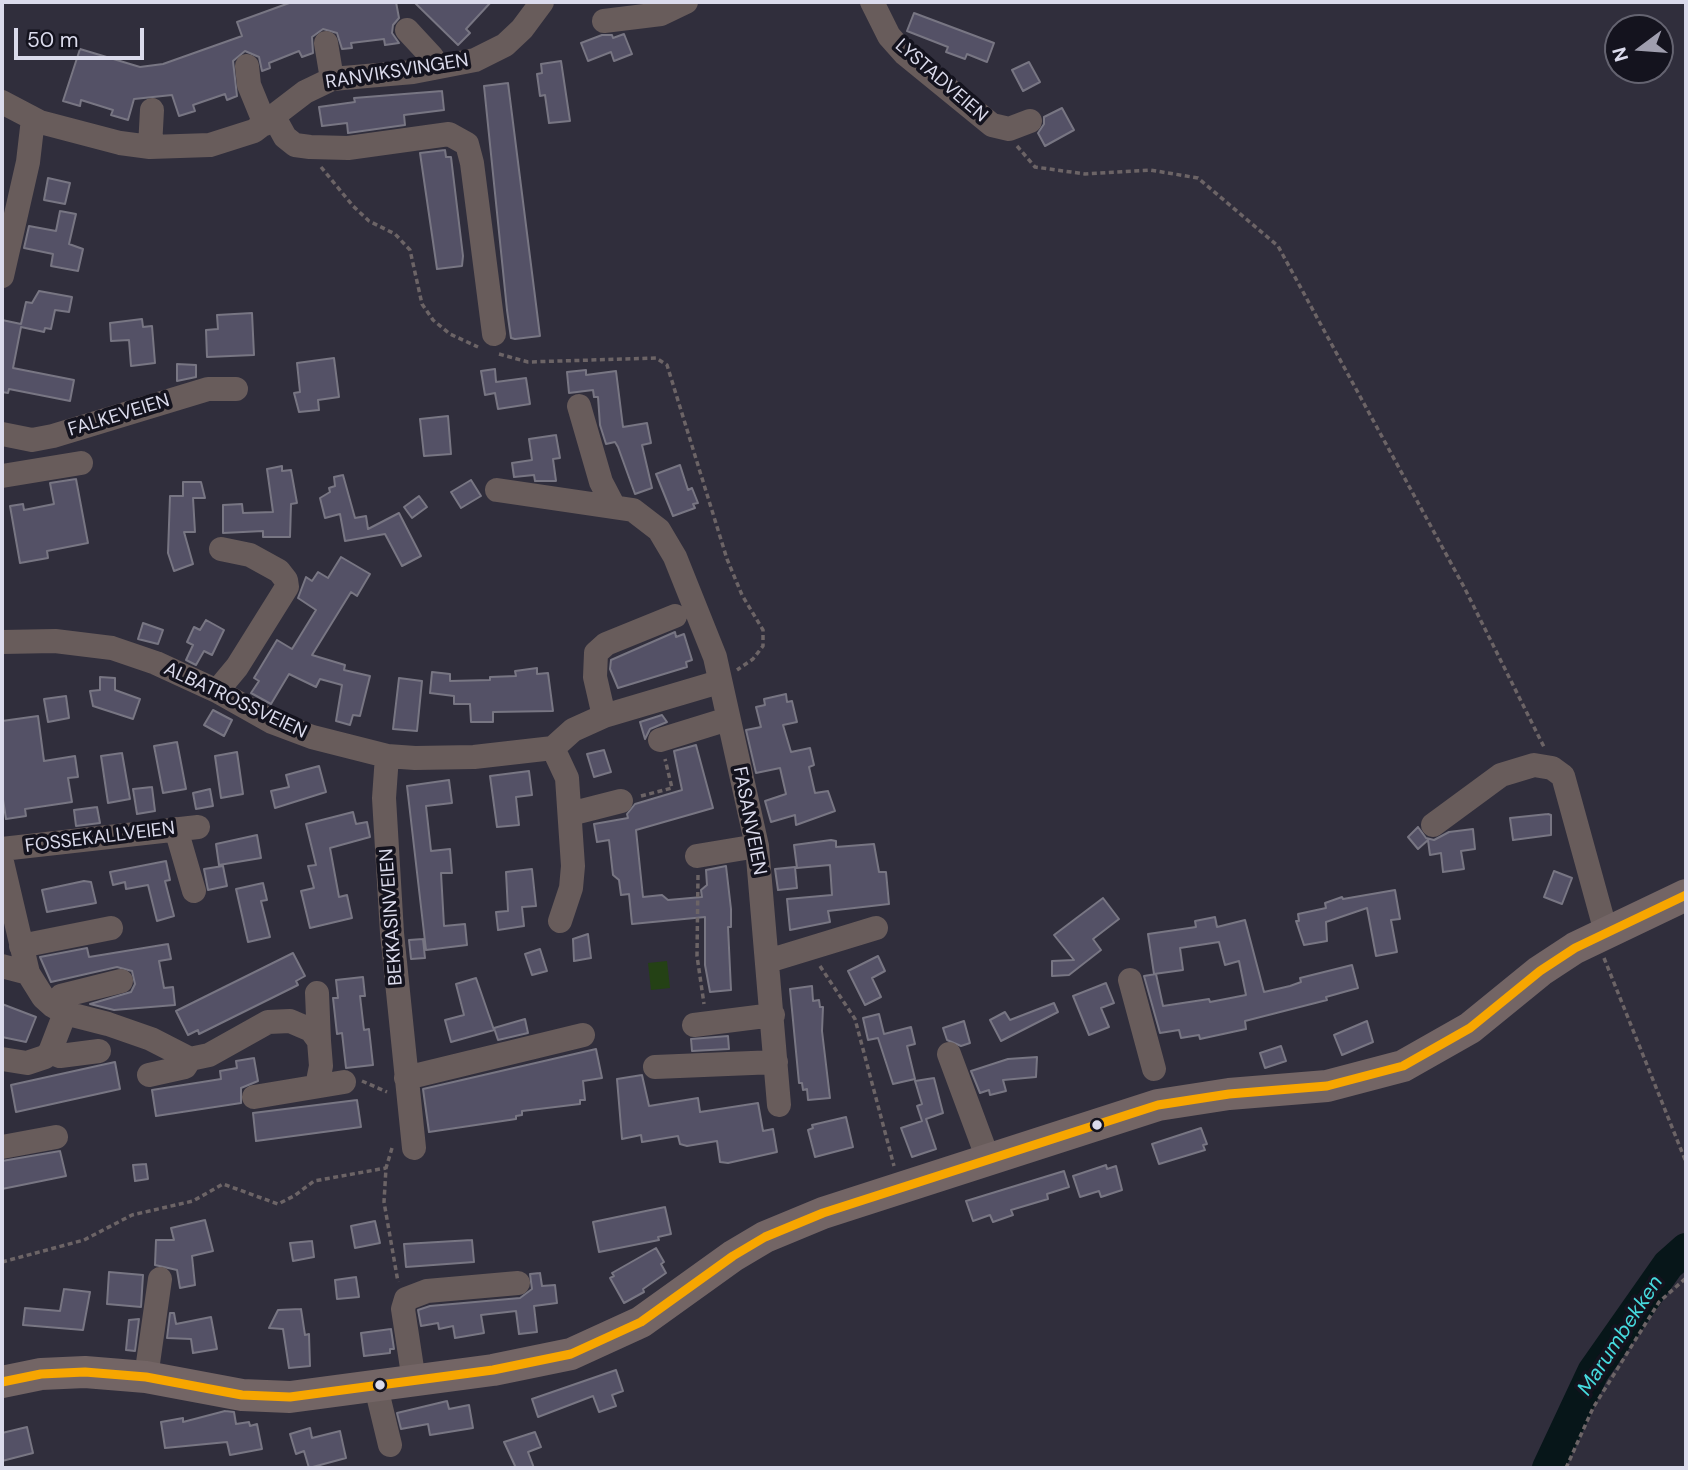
<!DOCTYPE html>
<html>
<head>
<meta charset="utf-8">
<style>
  body { margin:0 }
  #map { position:relative; width:1688px; height:1470px; overflow:hidden; background:#302e3c; font-family:"DM Sans",sans-serif }
  canvas { display:block }
  .frame { position:absolute; inset:0; border:4px solid #dbdbec; pointer-events:none }
  .north { position:absolute; left:1604px; top:14px; width:70px; height:70px; box-sizing:border-box; background:#14131e; border:2px solid #646370; border-radius:50%; rotate:254deg; font-size:19px; font-weight:700; line-height:28px; text-align:center; color:#dbdbec }
  .north::after { content:''; display:block; margin:auto; width:24px; height:32px; background:#9f9eae; clip-path:polygon(50% 0,100% 100%,50% 72%,0 100%) }
  .scale { position:absolute; left:14px; top:28px; width:130px; height:32px; box-sizing:border-box; border:4px solid #dbdbec; border-top:0; padding-left:9px; font-size:21px; line-height:24px; white-space:nowrap; color:#dbdbec; -webkit-text-stroke:5px #14131e; paint-order:stroke }
</style>
</head>
<body>
<div id="map">
<canvas width="1688" height="1470"></canvas>
<div class="frame"></div>
<div class="north">N</div>
<div class="scale">50 m</div>
</div>
<script>
const c = document.querySelector('canvas').getContext('2d');
c.lineJoin = 'round';
function fill(path, color) { c.fillStyle = color; c.fill(path, 'evenodd'); }
const shape = rows => new Path2D(rows.map(r => 'M' + r).join(''));
function trace(path, color, width, dash) { c.strokeStyle = color; c.lineWidth = width; c.lineCap = dash ? 'butt' : 'round'; c.setLineDash(dash || []); c.stroke(path); }
function label(font, color, halo, rows, align = 'center') {
  c.font = font + ' "DM Sans",sans-serif'; c.lineWidth = 7; c.setLineDash([]); c.textBaseline = 'middle'; c.strokeStyle = halo; c.fillStyle = color; for (const [text, x, y, turn = 0] of rows) {
    c.save(); c.translate(x, y); c.rotate((+turn || 0) * Math.PI / 180); c.textAlign = isNaN(turn) ? turn : align; if (halo) c.strokeText(text, 0, 0); c.fillText(text, 0, 0); c.restore();
  }
}
fill(shape([
  [667,961,670,988,651,990,648,963]
]), '#244115');
trace(shape([
  [1548,1468,1593,1372,1668,1265,1686,1249]
]), '#071619', 32);
const building = shape([
  [292,2,396,2,399,18,393,25,392,33,399,43,385,45,384,39,351,43,352,48,342,49,337,33,323,29,312,37,313,53,302,57,299,51,269,63,270,68,262,71,259,57,245,51,233,61,237,96,227,100,225,94,193,105,195,111,179,116,172,95,134,99,128,120,111,115,113,110,81,100,80,106,63,101,80,49,140,67,163,64,242,36,237,22,292,2],
  [414,2,491,2,466,29,470,33,458,45,414,2],
  [914,13,994,43,987,62,967,54,965,59,946,52,948,47,907,31,914,13],
  [624,34,632,54,614,61,611,52,588,61,581,43,602,35,612,35,613,38,624,34],
  [561,61,570,121,549,123,545,95,540,96,537,74,542,73,541,64,561,61],
  [1029,62,1040,82,1023,91,1012,70,1029,62],
  [508,83,540,336,515,339,511,338,507,310,484,86,508,83],
  [442,91,444,110,404,115,405,125,348,133,347,123,322,126,319,107,355,102,354,98,442,91],
  [1062,108,1074,130,1045,146,1038,133,1044,124,1044,117,1062,108],
  [445,150,446,157,451,157,463,256,462,266,437,269,420,153,445,150],
  [48,178,70,183,65,204,44,200,48,178],
  [60,211,76,214,69,244,83,249,78,271,51,266,53,254,24,248,29,226,56,231,60,211],
  [39,291,72,297,69,312,55,310,51,329,45,328,44,332,21,327,13,368,74,380,70,401,9,389,8,393,2,392,2,320,21,324,26,302,32,303,39,291],
  [252,313,254,355,207,357,206,330,218,329,217,315,252,313],
  [142,319,143,327,152,326,155,363,131,366,129,340,111,341,110,323,142,319],
  [334,358,339,397,318,400,319,410,299,412,294,393,300,392,297,363,334,358],
  [177,364,196,365,196,377,177,381,177,364],
  [495,369,496,382,526,378,530,404,498,409,495,393,485,395,481,371,495,369],
  [586,370,586,375,616,371,623,427,647,423,651,443,642,445,652,488,635,494,618,447,615,442,606,444,600,425,598,397,594,397,593,390,569,393,567,372,586,370],
  [448,416,451,454,424,456,420,419,448,416],
  [556,435,560,458,553,459,556,481,535,481,534,475,514,477,512,463,532,460,529,439,556,435],
  [680,465,688,490,692,488,698,503,693,504,695,508,673,516,656,474,680,465],
  [282,466,282,471,291,470,297,503,291,504,290,537,263,537,263,531,223,533,223,505,242,504,243,513,273,512,267,469,282,466],
  [343,475,355,518,366,516,368,529,399,513,421,556,402,566,385,534,345,541,340,514,325,518,320,498,330,492,329,488,335,486,334,477,343,475],
  [76,479,88,543,47,551,48,558,20,563,10,506,23,504,24,510,54,504,50,483,76,479],
  [471,480,481,496,461,508,451,492,471,480],
  [183,482,201,482,205,498,193,498,195,532,184,532,193,564,174,571,168,553,170,496,183,496,183,482],
  [419,496,427,507,412,518,404,507,419,496],
  [341,557,370,574,357,596,351,592,312,655,345,665,344,670,370,676,360,716,353,715,350,725,336,721,342,685,320,679,316,687,289,674,271,704,251,693,259,681,254,678,277,640,292,649,316,610,298,598,306,577,312,581,318,572,328,578,341,557],
  [206,620,224,630,212,655,204,651,196,665,186,660,193,645,187,642,194,627,200,630,206,620],
  [143,623,163,630,158,644,138,639,143,623],
  [675,632,676,637,684,634,692,660,686,662,687,667,618,688,610,669,611,660,675,632],
  [537,668,537,674,548,673,553,711,493,712,493,722,471,722,470,704,454,704,454,696,430,693,432,672,450,674,450,681,490,680,490,677,516,676,515,671,537,668],
  [100,677,115,678,115,690,140,699,133,719,93,706,90,691,100,690,100,677],
  [399,678,422,681,417,731,393,729,399,678],
  [786,694,787,702,792,701,797,722,783,725,791,752,810,748,814,765,809,767,815,793,828,791,835,811,796,825,795,815,771,822,765,801,786,794,780,768,756,773,746,730,761,727,756,707,765,705,764,699,786,694],
  [66,696,69,718,48,722,44,699,66,696],
  [213,710,232,720,224,736,204,725,213,710],
  [662,715,667,722,650,729,645,739,640,722,662,715],
  [38,716,44,761,75,756,78,777,68,778,72,802,25,809,26,816,6,819,2,793,2,721,38,716],
  [177,742,186,789,163,793,154,746,177,742],
  [696,745,713,808,636,830,643,897,662,895,668,900,702,897,701,890,707,885,706,870,726,866,731,909,731,927,728,927,731,990,710,992,705,965,705,917,632,924,629,894,621,895,619,880,613,875,609,840,597,842,594,824,628,818,627,814,635,804,682,790,674,751,696,745],
  [604,750,611,772,594,777,587,754,604,750],
  [237,752,243,794,221,798,215,756,237,752],
  [122,753,130,799,108,803,101,756,122,753],
  [319,766,326,792,275,808,271,791,289,787,286,775,319,766],
  [529,771,532,795,516,797,519,825,497,827,490,776,529,771],
  [449,780,452,803,426,806,431,851,450,849,452,873,441,873,444,926,465,924,467,945,426,950,407,786,449,780],
  [152,787,155,811,137,814,133,789,152,787],
  [210,789,213,806,196,809,193,793,210,789],
  [97,807,100,823,76,826,74,810,97,807],
  [353,812,356,824,367,822,370,837,330,848,339,897,347,895,352,918,310,928,301,891,314,888,308,866,316,865,306,824,353,812],
  [1548,814,1551,815,1551,835,1513,840,1510,818,1548,814],
  [1418,827,1426,838,1434,840,1449,832,1473,829,1475,849,1461,851,1464,869,1443,872,1441,853,1430,855,1428,840,1418,849,1408,837,1418,827],
  [257,835,261,858,219,865,216,844,257,835],
  [831,840,836,841,836,847,874,844,879,872,886,872,889,904,828,911,830,922,790,930,787,899,832,895,830,865,797,868,794,845,831,840],
  [166,861,170,880,165,881,174,916,157,921,148,885,126,889,125,882,113,885,110,872,166,861],
  [223,866,227,886,208,890,204,869,223,866],
  [795,867,797,888,778,890,775,869,795,867],
  [532,869,536,906,522,907,524,926,498,930,496,912,508,911,506,872,532,869],
  [1554,871,1572,878,1562,904,1544,897,1554,871],
  [84,881,91,882,96,903,47,912,42,890,84,881],
  [263,883,267,900,261,901,270,937,248,942,236,889,263,883],
  [1395,890,1400,919,1391,920,1397,952,1376,956,1367,908,1326,922,1327,941,1304,945,1296,921,1299,921,1298,914,1326,908,1325,903,1342,897,1343,899,1395,890],
  [1103,898,1119,919,1093,939,1101,950,1069,975,1052,976,1052,961,1074,960,1054,935,1103,898],
  [1215,917,1217,927,1245,920,1264,992,1290,986,1301,982,1300,978,1352,965,1358,988,1326,997,1327,1000,1245,1021,1246,1029,1200,1039,1199,1035,1181,1038,1179,1030,1160,1033,1144,976,1156,974,1163,1006,1209,999,1210,1002,1246,995,1239,961,1225,965,1219,942,1180,948,1183,970,1154,974,1148,934,1196,927,1195,921,1215,917],
  [588,934,591,958,574,961,573,939,588,934],
  [423,939,425,958,411,959,409,940,423,939],
  [168,944,171,959,159,961,164,988,173,987,175,1005,114,1010,90,1004,131,992,135,984,132,971,117,967,51,982,40,957,87,948,89,957,168,944],
  [540,949,547,971,532,975,525,954,540,949],
  [293,953,305,976,296,981,298,985,199,1034,198,1030,188,1035,176,1011,293,953],
  [878,956,885,971,872,978,881,997,865,1005,848,971,878,956],
  [363,977,365,996,360,996,364,1030,369,1029,373,1065,346,1068,342,1033,337,1034,333,998,338,998,336,980,363,977],
  [476,978,494,1030,451,1042,445,1020,464,1015,456,984,476,978],
  [1106,983,1114,1003,1101,1008,1109,1027,1089,1035,1073,996,1106,983],
  [812,986,813,1001,819,1000,820,1007,823,1007,822,1031,830,1098,808,1100,807,1089,803,1090,802,1083,799,1083,790,989,812,986],
  [1054,1003,1058,1012,1001,1041,990,1020,1005,1012,1010,1020,1054,1003],
  [2,1004,36,1017,26,1042,2,1037,2,1004],
  [879,1014,884,1034,911,1027,915,1044,907,1046,915,1079,893,1084,878,1038,868,1040,863,1018,879,1014],
  [525,1019,528,1033,498,1040,494,1028,525,1019],
  [964,1021,970,1043,961,1046,947,1040,943,1028,964,1021],
  [1367,1021,1373,1042,1342,1055,1334,1035,1367,1021],
  [728,1036,729,1049,692,1051,691,1039,728,1036],
  [1281,1046,1286,1061,1265,1068,1260,1053,1281,1046],
  [596,1049,602,1078,583,1081,585,1100,580,1100,580,1104,522,1111,522,1115,516,1116,516,1119,429,1132,423,1089,596,1049],
  [1037,1057,1036,1077,1003,1080,1006,1091,990,1095,989,1090,980,1093,971,1071,1008,1059,1037,1057],
  [254,1058,258,1081,241,1088,241,1103,156,1116,152,1090,221,1079,220,1071,237,1068,236,1061,254,1058],
  [115,1062,120,1089,16,1112,11,1085,115,1062],
  [642,1075,649,1106,698,1098,700,1112,758,1103,763,1131,773,1129,777,1152,728,1163,720,1162,717,1141,687,1146,680,1144,678,1136,642,1142,641,1135,622,1139,617,1079,642,1075],
  [934,1078,943,1113,926,1119,936,1149,912,1157,901,1128,922,1121,917,1106,922,1104,915,1081,934,1078],
  [357,1100,361,1127,256,1141,253,1113,357,1100],
  [846,1117,853,1147,815,1157,808,1130,813,1128,812,1125,846,1117],
  [1201,1128,1207,1144,1203,1145,1205,1150,1159,1164,1152,1144,1201,1128],
  [60,1151,66,1176,2,1189,2,1161,60,1151],
  [146,1164,148,1179,135,1181,133,1165,146,1164],
  [1106,1165,1107,1169,1116,1166,1122,1190,1101,1197,1099,1191,1080,1197,1073,1176,1106,1165],
  [1064,1171,1069,1187,1047,1194,1048,1199,1011,1210,1013,1215,993,1222,990,1215,973,1221,966,1201,1064,1171],
  [665,1207,671,1234,658,1237,659,1240,599,1252,593,1222,665,1207],
  [205,1220,213,1251,192,1256,195,1285,180,1288,177,1270,155,1265,156,1240,174,1240,171,1228,205,1220],
  [375,1221,380,1243,355,1248,351,1226,375,1221],
  [472,1240,474,1262,406,1267,404,1244,472,1240],
  [312,1241,314,1257,293,1261,290,1243,312,1241],
  [656,1248,664,1262,661,1264,666,1273,643,1289,644,1292,624,1303,610,1278,614,1276,612,1273,656,1248],
  [109,1272,143,1275,141,1307,107,1304,109,1272],
  [540,1273,542,1286,555,1285,557,1303,534,1306,537,1332,519,1334,516,1311,481,1315,484,1333,455,1338,453,1326,439,1329,438,1323,421,1326,418,1310,430,1306,520,1298,532,1289,530,1274,540,1273],
  [356,1277,359,1297,337,1299,335,1280,356,1277],
  [64,1289,90,1292,83,1330,23,1325,25,1308,60,1311,64,1289],
  [301,1309,305,1335,309,1334,310,1366,289,1368,283,1329,269,1328,278,1310,301,1309],
  [170,1313,174,1313,176,1324,211,1317,217,1349,193,1353,191,1339,167,1338,170,1313],
  [139,1319,135,1351,126,1350,129,1320,139,1319],
  [391,1329,394,1349,390,1349,390,1353,364,1356,361,1333,391,1329],
  [616,1370,623,1391,612,1395,616,1406,599,1412,593,1396,538,1417,532,1399,616,1370],
  [447,1401,449,1409,469,1405,473,1428,430,1435,428,1424,401,1429,397,1413,447,1401],
  [225,1411,234,1412,236,1424,249,1422,250,1426,257,1424,262,1449,230,1455,227,1442,165,1448,161,1422,183,1418,183,1422,225,1411],
  [27,1427,33,1453,2,1461,2,1433,27,1427],
  [310,1428,312,1438,340,1431,346,1458,309,1468,304,1451,296,1454,290,1434,310,1428],
  [535,1432,541,1447,528,1452,534,1468,516,1468,504,1442,535,1432]
]);
fill(building, '#545166');
trace(building, '#787683', 2);
trace(shape([
  [1017,146,1035,167,1085,174,1150,170,1198,178,1278,246,1464,587,1544,747],
  [321,167,353,206,369,221,395,234,410,250,422,304,433,320,450,334,478,347],
  [499,354,528,362,656,358,667,365,727,559,742,595,763,630,763,646,753,659,737,670],
  [641,796,672,788,665,759],
  [698,875,697,956,704,1004],
  [1604,958,1686,1162],
  [820,966,855,1019,894,1166],
  [362,1081,387,1092],
  [392,1148,386,1168,384,1202,398,1282],
  [2,1262,84,1240,132,1215,193,1201,223,1184,278,1204,294,1196,314,1181,386,1168],
  [1566,1468,1593,1408,1659,1302,1686,1278]
]), '#6c6466', 3.5, [5, 3.5]);
trace(shape([
  [872,2,889,36,905,54,992,125,1009,129,1030,121],
  [604,21,661,14,686,2],
  [407,30,432,57,434,68],
  [326,43,332,79],
  [247,66,249,85,265,124],
  [2,102,40,122,120,143,150,147,210,145,254,131,305,92,332,79,413,72,475,60,505,45,522,29,542,2],
  [274,117,285,137,295,145,310,147,348,148,449,134,467,144,472,163,494,334],
  [150,147,152,110],
  [2,276,28,162,33,119],
  [579,406,601,482,613,505],
  [2,434,32,440,53,436,208,389,236,389],
  [2,476,81,463],
  [497,490,633,510,659,530,675,557,715,657,757,846,779,1105],
  [2,642,55,641,112,648,156,663,217,691,272,722,312,737,387,756,415,758,474,757,553,748,573,730,604,716,719,682],
  [217,691,237,667,287,587,286,580,279,571,250,555,221,549],
  [604,716,595,677,596,653,606,644,675,616],
  [660,740,728,719],
  [553,748,567,778,573,866,571,888,560,921],
  [387,756,384,798,392,933,414,1148],
  [570,814,621,801],
  [1433,825,1501,775,1534,765,1552,768,1563,776,1606,932],
  [176,829,194,891],
  [2,849,198,827],
  [697,856,757,846],
  [2,862,28,973,43,997,53,1006,65,1013,108,1024,151,1039,190,1059,209,1055,268,1022,290,1021,311,1030,319,1041,321,1066,317,1086],
  [21,946,111,928],
  [768,961,876,928],
  [2,966,28,973],
  [1130,980,1154,1069],
  [317,993,319,1041],
  [53,1006,61,996,121,981],
  [694,1025,773,1015],
  [50,1052,60,1056,99,1051],
  [949,1054,988,1159],
  [2,1059,27,1063,45,1057,50,1052,65,1013],
  [655,1067,776,1062],
  [149,1075,185,1067,190,1059],
  [406,1078,583,1035],
  [254,1097,344,1082],
  [2,1147,56,1137],
  [146,1377,160,1279],
  [414,1381,403,1309,406,1299,427,1291,518,1283],
  [376,1387,390,1445]
]), '#685c5b', 24);
trace(shape([
  [2,1382,41,1374,85,1372,146,1377,242,1395,290,1397,493,1370,571,1354,641,1322,733,1256,765,1237,823,1213,1158,1105,1229,1094,1327,1086,1403,1066,1470,1028,1540,971,1575,948,1686,895]
]), '#736565', 32);
trace(shape([
  [2,1382,41,1374,85,1372,146,1377,242,1395,290,1397,493,1370,571,1354,641,1322,733,1256,765,1237,823,1213,1158,1105,1229,1094,1327,1086,1403,1066,1470,1028,1540,971,1575,948,1686,895]
]), '#f7a600', 9);
for (const [x, y, r, color] of [
  [1097,1125,6,"#dbdbec"],
  [380,1385,6,"#dbdbec"]
]) { const dot = new Path2D(); dot.arc(x, y, r, 0, 2 * Math.PI); c.fillStyle = color; c.fill(dot); trace(dot, '#14131e', 2.5); }
label('19px', '#dbdbec', '#14131e', [
  ["RANVIKSVINGEN",397,72,-9],
  ["LYSTADVEIEN",941,81,41],
  ["FALKEVEIEN",119,416,-17],
  ["ALBATROSSVEIEN",235,701,25],
  ["FASANVEIEN",749,821,79],
  ["FOSSEKALLVEIEN",100,838,-7],
  ["BEKKASINVEIEN",392,917,-94]
]);
label('italic 21px', '#46dade', '#14131e', [
  ["Marumbekken",1621,1336,-57]
]);
</script>
</body>
</html>
